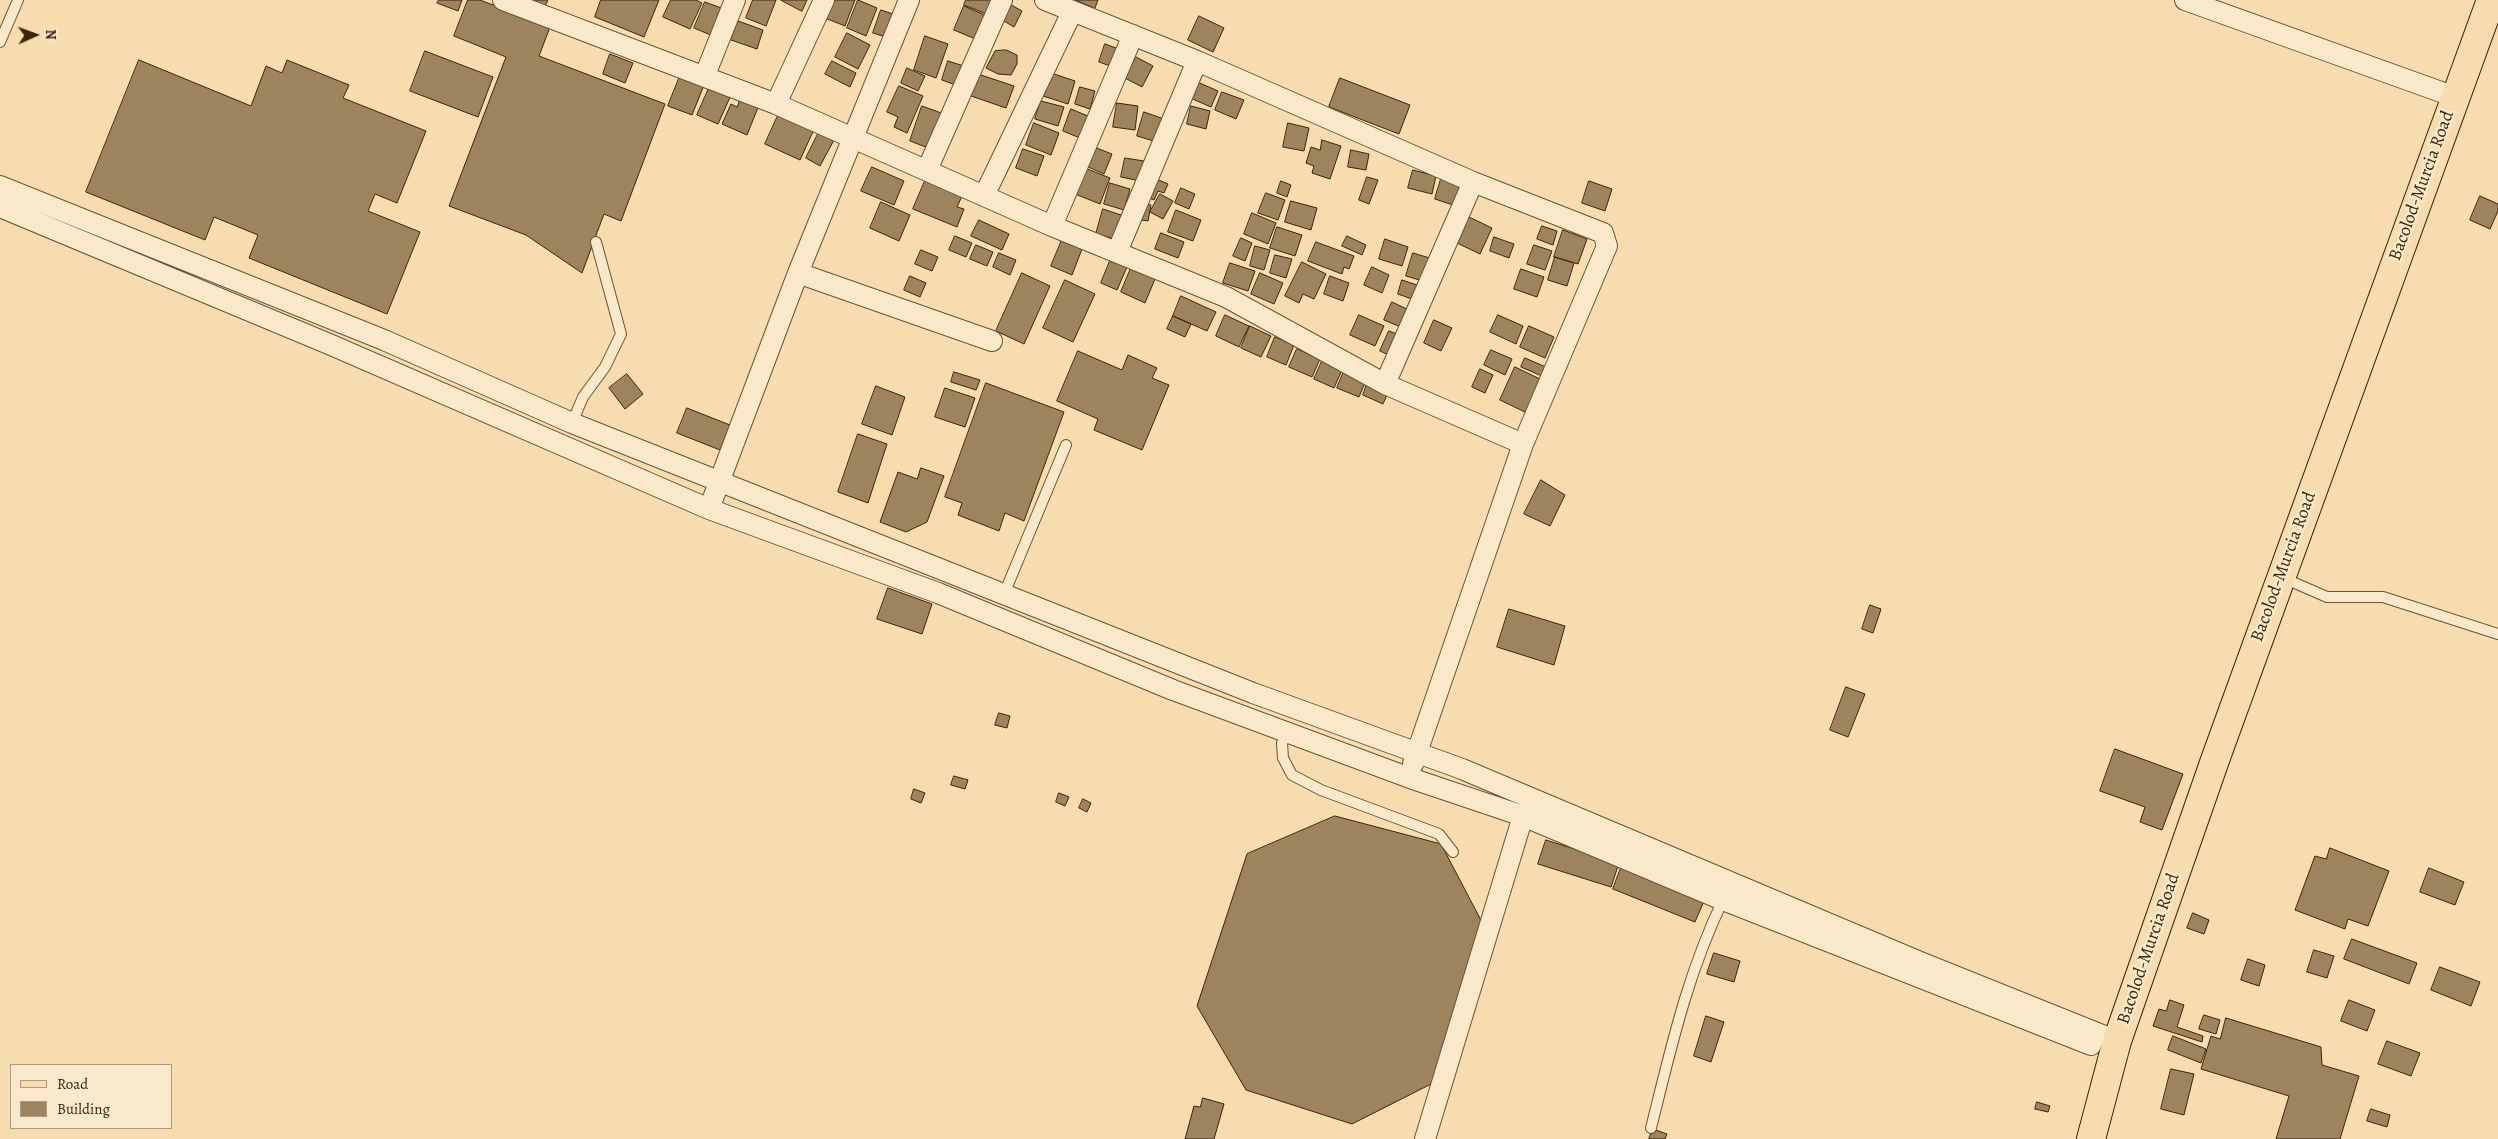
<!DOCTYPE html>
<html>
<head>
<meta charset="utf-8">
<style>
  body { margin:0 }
  #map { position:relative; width:2498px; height:1139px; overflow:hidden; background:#f7dcaf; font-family:Alegreya,serif }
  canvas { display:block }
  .legend { position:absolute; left:10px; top:1064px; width:162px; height:65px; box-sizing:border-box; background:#fae8cb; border:1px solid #ae9a7d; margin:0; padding:6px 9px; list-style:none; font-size:15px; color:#3d2507 }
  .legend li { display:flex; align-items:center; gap:10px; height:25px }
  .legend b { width:25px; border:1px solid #ae9a7d }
  .north { position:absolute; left:10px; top:10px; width:50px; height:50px; -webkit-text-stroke:4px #fae8cb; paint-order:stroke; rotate:88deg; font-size:14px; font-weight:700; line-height:20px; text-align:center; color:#3d2507 }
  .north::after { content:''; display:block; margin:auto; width:18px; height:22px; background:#3d2507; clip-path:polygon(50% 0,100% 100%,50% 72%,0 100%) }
</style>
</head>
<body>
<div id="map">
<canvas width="2498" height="1139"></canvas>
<ul class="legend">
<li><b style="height:6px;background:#f7dcaf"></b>Road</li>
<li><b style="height:14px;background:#9e845e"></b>Building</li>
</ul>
<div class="north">N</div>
</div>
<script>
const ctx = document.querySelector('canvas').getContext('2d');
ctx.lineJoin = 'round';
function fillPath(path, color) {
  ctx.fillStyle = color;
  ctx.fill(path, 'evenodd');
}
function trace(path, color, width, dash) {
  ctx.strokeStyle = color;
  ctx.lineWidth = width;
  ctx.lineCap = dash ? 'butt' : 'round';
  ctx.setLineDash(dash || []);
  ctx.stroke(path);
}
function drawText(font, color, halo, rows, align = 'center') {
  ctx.font = font + ' Alegreya,serif';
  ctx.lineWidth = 5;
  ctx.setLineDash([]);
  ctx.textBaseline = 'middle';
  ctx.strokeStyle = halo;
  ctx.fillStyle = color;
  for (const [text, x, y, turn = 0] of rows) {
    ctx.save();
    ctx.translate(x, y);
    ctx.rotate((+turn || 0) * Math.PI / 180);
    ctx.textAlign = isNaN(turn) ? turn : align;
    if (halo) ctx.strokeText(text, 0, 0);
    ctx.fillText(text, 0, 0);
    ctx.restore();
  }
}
const building = new Path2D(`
  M439 0H462L458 11 437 3Z
  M468 0H480L550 27 539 56 665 104 621 221 604 214 582 273 526 235 449 206 506 57 454 36Z
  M532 0H548L545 6Z
  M601 0H659L644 37 595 17Z
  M671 0H696L702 3 690 29 663 17Z
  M753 0H776L766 26 746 18Z
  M781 0H807L802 11Z
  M832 0H855L845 26 825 18Z
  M858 0 877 8 866 36 847 28Z
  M966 0H995L989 15 964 5Z
  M1076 0H1098L1095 8Z
  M705 2 724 9 713 36 694 28Z
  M1006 2 1022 11 1014 27 997 17Z
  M964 6 989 17 980 41 954 30Z
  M881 10 893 14 886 37 873 33Z
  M1199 16 1224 28 1213 52 1188 40Z
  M738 21 763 30 757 49 731 40Z
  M847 33 870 45 858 69 835 57Z
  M925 36 948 44 936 78 914 70Z
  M1105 44 1119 49 1113 67 1099 62Z
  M1006 50 1017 55V64L1011 75 998 74 986 68 995 51Z
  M425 51 493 77 478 117 410 91Z
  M610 54 633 63 625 83 603 74Z
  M1136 57 1153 66 1142 87 1125 78Z
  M139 60 251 106 266 66 282 73 287 60 349 85 343 98 426 131 397 203 375 194 368 211 420 232 387 314 249 258 258 235 214 217 205 240 86 192Z
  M832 61 856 73 850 87 825 74Z
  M948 61 967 67 961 87 942 80Z
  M907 68 925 76 918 91 901 83Z
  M1051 73 1075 81 1068 104 1043 96Z
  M978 74 1014 86 1006 108 971 96Z
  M680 76 704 85 692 115 668 106Z
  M1340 78 1410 105 1399 134 1329 107Z
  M1195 81 1218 91 1211 107 1188 97Z
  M710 86 731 95 718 124 697 115Z
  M899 86 923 96 907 133 894 127 898 117 887 112Z
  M1080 87 1095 91 1090 109 1075 104Z
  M1222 92 1244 100 1236 119 1215 110Z
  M741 97 759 105 747 135 722 124 731 104 737 107Z
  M1041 101 1064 107 1058 126 1035 119Z
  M1117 103 1138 106 1135 130 1113 127Z
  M922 106 944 114 931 149 910 141Z
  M1191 106 1210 111 1206 129 1187 124Z
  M781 109 816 125 800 160 765 144Z
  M1071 109 1088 116 1080 138 1063 131Z
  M1144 112 1164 119 1157 142 1137 136Z
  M1034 123 1059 133 1051 155 1026 145Z
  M1288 123 1309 128 1304 151 1283 147Z
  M819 132 834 140 820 166 806 158Z
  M1322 140 1341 146 1330 179 1312 173 1314 166 1306 163 1311 147 1320 150Z
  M1094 147 1112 154 1104 174 1086 166Z
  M1023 149 1044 156 1037 176 1016 168Z
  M1351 150 1369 154 1366 170 1348 167Z
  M1125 158 1144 161 1140 181 1121 177Z
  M872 167 904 181 894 205 861 191Z
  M1085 168 1110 178 1100 204 1075 194Z
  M1413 170 1436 176 1432 194 1408 188Z
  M1367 177 1378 180 1369 204 1359 200Z
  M1154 178 1168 184 1164 193 1158 191 1154 200 1147 197Z
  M1441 179 1466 187 1459 207 1435 199Z
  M925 181 962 196 957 207 964 209 957 227 913 209Z
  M1281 181 1291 185 1287 197 1277 193Z
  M1589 181 1612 189 1605 211 1582 203Z
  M1110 183 1130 189 1124 210 1104 204Z
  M1181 188 1195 194 1189 209 1175 203Z
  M1266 193 1285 200 1278 220 1258 213Z
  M1160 194 1173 201 1163 219 1150 212Z
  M2480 196 2498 204V211L2490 229 2470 220Z
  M1291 201 1317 208 1311 230 1285 222Z
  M881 202 910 215 899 241 870 228Z
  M1144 204 1151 205 1148 221 1141 220Z
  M1103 209 1121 215 1115 239 1096 234Z
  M1176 210 1201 220 1193 241 1168 232Z
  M1252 213 1276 223 1268 244 1244 234Z
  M1469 217 1492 228 1480 254 1457 243Z
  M979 220 1009 234 1002 250 971 236Z
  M1542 226 1557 231 1553 245 1537 239Z
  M1277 227 1302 235 1295 256 1270 248Z
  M1563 230 1587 239 1578 264 1554 257Z
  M1161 233 1184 242 1178 258 1155 249Z
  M955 236 972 243 966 257 949 250Z
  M1347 236 1366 245 1362 255 1342 246Z
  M1494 237 1514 244 1509 258 1490 251Z
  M1241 238 1252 243 1245 261 1233 256Z
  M1385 239 1408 247 1402 266 1379 259Z
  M1062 240 1082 249 1072 275 1051 266Z
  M1316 242 1354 256 1349 269 1344 267 1342 274 1308 261Z
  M976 245 993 252 987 266 970 259Z
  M1534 245 1552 251 1545 270 1527 264Z
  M1255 246 1270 250 1264 270 1250 266Z
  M921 250 938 257 932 271 915 264Z
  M999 253 1016 260 1010 275 993 267Z
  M1413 253 1433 259 1426 282 1406 276Z
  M1275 255 1292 259 1286 278 1270 273Z
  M1555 257 1574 263 1567 286 1548 280Z
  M1110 261 1127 267 1117 290 1101 283Z
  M1302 262 1326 274 1314 299 1303 294 1299 303 1285 296Z
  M1230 263 1255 271 1248 291 1223 283Z
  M1372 267 1389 275 1382 293 1364 285Z
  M1131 268 1155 279 1145 303 1121 292Z
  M1521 269 1544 277 1537 297 1514 289Z
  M1022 273 1050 286 1024 344 996 331Z
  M1260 273 1283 283 1274 304 1251 294Z
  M910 276 926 283 920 297 904 290Z
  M1330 276 1349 283 1343 301 1324 294Z
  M1065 280 1095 294 1073 342 1043 328Z
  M1402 280 1417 285 1412 299 1398 294Z
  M1181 296 1216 312 1207 331 1173 316Z
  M1392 302 1411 311 1403 328 1384 320Z
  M1225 315 1249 326 1239 347 1216 336Z
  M1359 315 1384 326 1375 346 1350 335Z
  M1498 315 1523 326 1516 344 1490 332Z
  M1173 316 1191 324 1185 337 1167 329Z
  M1434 320 1452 328 1441 351 1424 343Z
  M1250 326 1271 336 1261 357 1241 348Z
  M1529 326 1554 337 1545 358 1520 347Z
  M1389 331 1402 336 1393 357 1380 351Z
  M1275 337 1294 345 1286 365 1267 357Z
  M1297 349 1320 359 1312 377 1289 367Z
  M1491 350 1512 359 1505 375 1484 365Z
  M1078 351 1122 370 1128 355 1157 368 1152 378 1169 385 1142 450 1094 430 1098 419 1057 401Z
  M1525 358 1548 368 1544 377 1521 367Z
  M1323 359 1343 368 1334 388 1314 379Z
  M1515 367 1542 380 1527 413 1500 400Z
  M1345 369 1367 378 1359 397 1337 388Z
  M1480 369 1493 375 1485 393 1472 387Z
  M954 372 980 380 976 390 951 382Z
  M627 374 643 394 625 409 609 388Z
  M1369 379 1390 388 1383 404 1363 395Z
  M986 383 1064 412 1024 521 1005 513 999 531 958 515 962 503 945 497Z
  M876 386 905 397 892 435 862 424Z
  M945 388 975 398 965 427 935 417Z
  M687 408 730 425 720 450 677 433Z
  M858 434 887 444 868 503 838 492Z
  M921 468 944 476 927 522 906 532 880 522 898 472 917 479Z
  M1541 480 1565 495 1550 526 1524 514Z
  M888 588 932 604 922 634 877 619Z
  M1870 605 1881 609 1873 633 1862 629Z
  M1509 609 1565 626 1554 665 1497 647Z
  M1846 687 1865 694 1848 737 1830 730Z
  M999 713 1010 716 1007 728 995 725Z
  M2115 749 2183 774 2162 830 2140 822 2145 807 2100 791Z
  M954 776 968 780 965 789 951 785Z
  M914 789 925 793 921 803 911 799Z
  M1059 793 1069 797 1065 806 1056 802Z
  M1083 799 1091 803 1087 812 1079 808Z
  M1335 816 1441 844 1484 926 1435 1082 1352 1124 1246 1090 1197 1006 1247 854Z
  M1546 840 1619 863 1611 887 1538 864Z
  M2330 848 2389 871 2368 926 2348 919 2345 929 2295 910 2315 856 2326 859Z
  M1621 868 1704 901 1695 922 1613 889Z
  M2429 868 2464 882 2455 905 2420 892Z
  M2193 913 2209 920 2204 934 2187 928Z
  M2352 939 2417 963 2409 984 2344 959Z
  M2314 950 2334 956 2327 978 2307 972Z
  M1714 953 1740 961 1734 982 1707 974Z
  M2248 959 2265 965 2259 986 2241 980Z
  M2440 967 2480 982 2471 1006 2431 990Z
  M2170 1000 2184 1005 2177 1027 2203 1036 2202 1042 2153 1026 2159 1009 2166 1011Z
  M2349 1000 2375 1010 2367 1031 2341 1021Z
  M2204 1015 2220 1020 2216 1034 2199 1029Z
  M1706 1016 1724 1022 1711 1062 1694 1056Z
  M2226 1018 2321 1047 2322 1065 2359 1076 2340 1139H2276L2289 1096 2201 1069 2211 1036 2220 1039Z
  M2173 1036 2206 1049 2201 1063 2168 1050Z
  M2387 1041 2420 1053 2411 1076 2378 1064Z
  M2171 1069 2194 1074 2184 1115 2161 1109Z
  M1203 1098 1224 1104 1214 1139H1185L1194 1106 1200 1107Z
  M2037 1102 2050 1106 2048 1112 2035 1109Z
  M2371 1109 2390 1115 2387 1127 2367 1121Z
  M1653 1129 1667 1134 1665 1139H1649Z`);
const service = new Path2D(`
  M0 42 18 0
  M572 423 583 397 605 367 621 334 596 242
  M2281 577 2327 597H2383L2498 634
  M1004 594 1066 445
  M1287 733 1282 743 1283 758 1292 775 1321 790 1439 834 1453 852
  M1651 1128C1671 1048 1687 975 1723 900`);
const minor = new Path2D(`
  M503 0 776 104 1052 226 1226 297 1385 384 1523 444 1413 764
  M1045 0 1197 61 1473 182 1603 233 1607 246 1523 444
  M2185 0 2455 97
  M705 75 735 0
  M776 104 824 0
  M927 170 1002 0
  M0 186 384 340 572 423 1253 693 1462 769 1920 962 2117 1041
  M984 196 1072 12
  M0 207 329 344 709 509 938 593 1173 690 1410 778 1523 816 1723 900 2091 1045
  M1052 226 1133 35
  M1117 252 1197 61
  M798 273 992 341
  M1385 384 1473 182
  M709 509 798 273 909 0
  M1425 1139 1523 816`);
const primary = new Path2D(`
  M2091 1139 2117 1041 2215 760 2491 0`);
const streetNames = [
  ["Bacolod-Murcia Road",2422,186,-70],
  ["Bacolod-Murcia Road",2284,567,-70],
  ["Bacolod-Murcia Road",2149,949,-71]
];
fillPath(building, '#9e845e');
trace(building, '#3d2507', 1);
trace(service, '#6c5331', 12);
trace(minor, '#6c5331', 22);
trace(primary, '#3d2507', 30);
trace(service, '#fae8cb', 10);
trace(minor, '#fae8cb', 20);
trace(primary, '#f7dcaf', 28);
drawText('18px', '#3d2507', '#fae8cb', streetNames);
</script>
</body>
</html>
